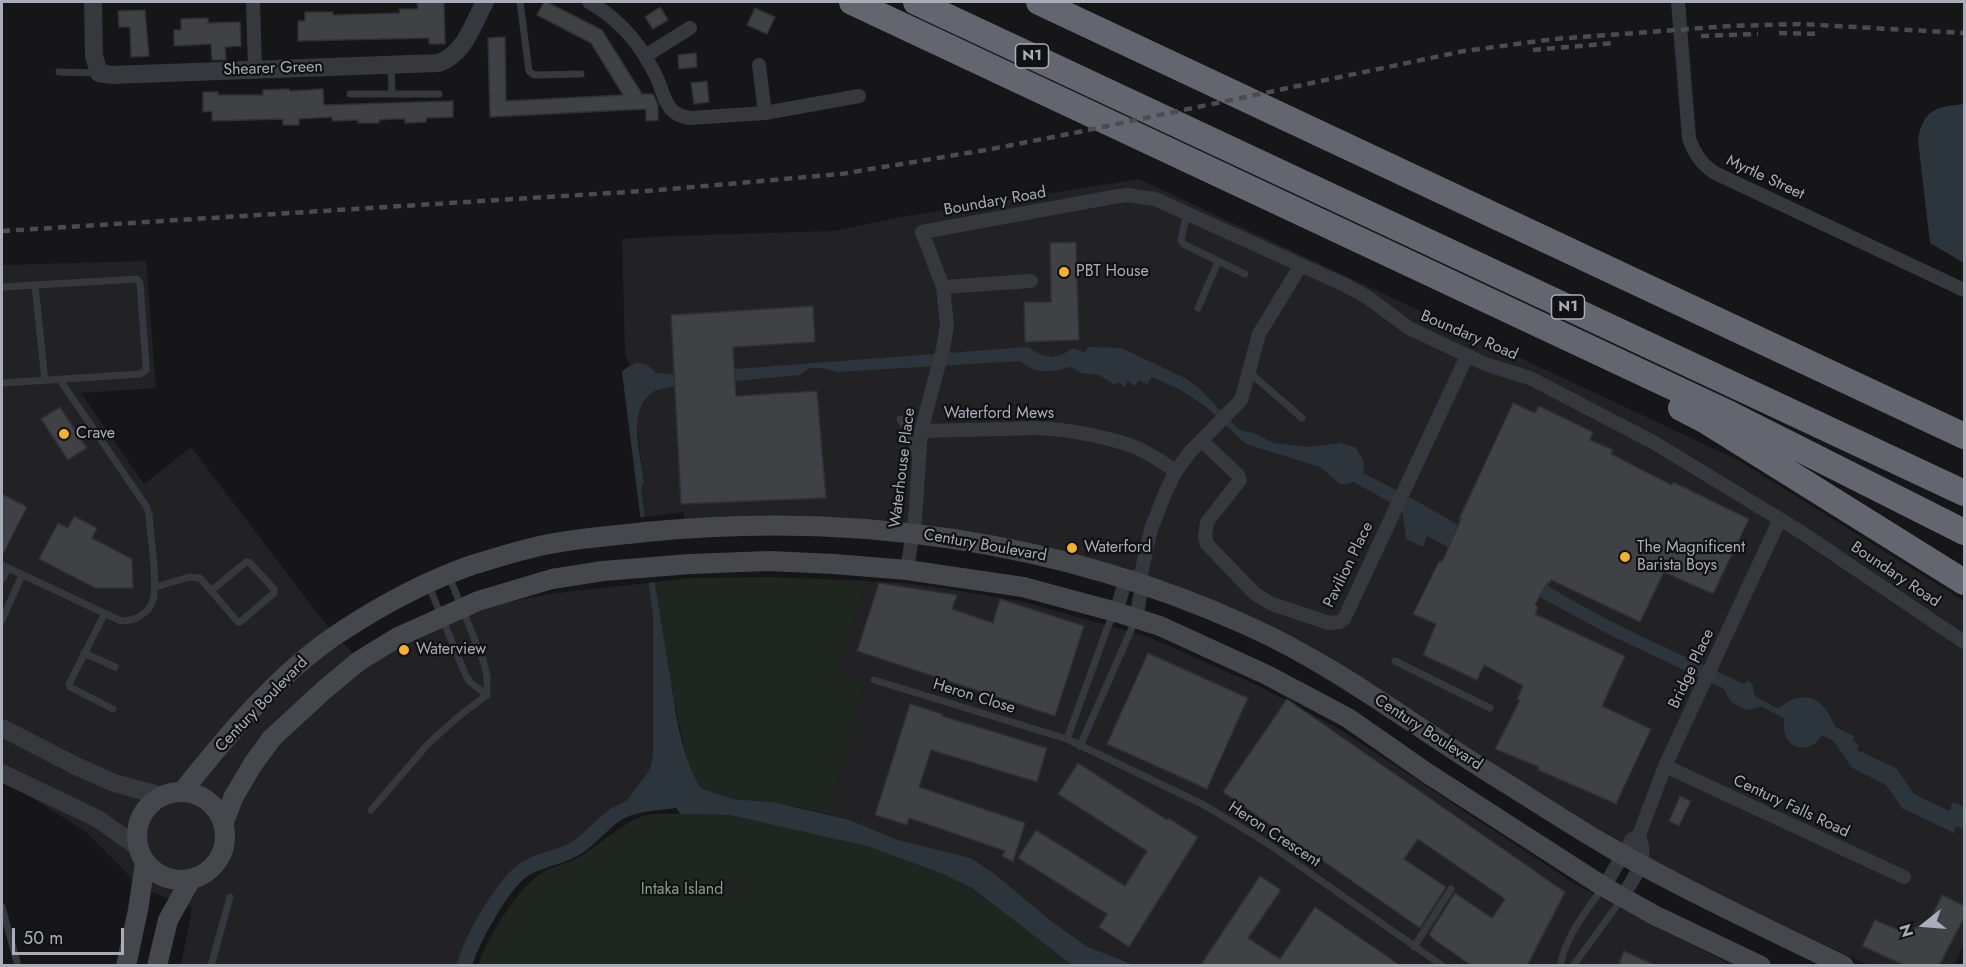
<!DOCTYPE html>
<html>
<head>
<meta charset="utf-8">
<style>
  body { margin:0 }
  #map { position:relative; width:1966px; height:967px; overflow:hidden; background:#161618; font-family:Jost,sans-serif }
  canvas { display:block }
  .frame { position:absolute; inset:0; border:3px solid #a8adb8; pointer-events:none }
  .north { position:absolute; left:1894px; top:895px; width:60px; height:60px; -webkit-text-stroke:4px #111113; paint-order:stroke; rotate:253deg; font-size:16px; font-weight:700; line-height:24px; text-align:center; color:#a8adb8 }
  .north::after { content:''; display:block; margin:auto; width:21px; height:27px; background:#a8adb8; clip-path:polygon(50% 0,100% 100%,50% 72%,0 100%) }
  .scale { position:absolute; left:12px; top:928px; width:112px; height:27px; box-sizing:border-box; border:3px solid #a8adb8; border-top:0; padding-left:8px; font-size:18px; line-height:21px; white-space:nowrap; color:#a8adb8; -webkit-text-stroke:4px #111113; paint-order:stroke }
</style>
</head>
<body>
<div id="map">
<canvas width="1966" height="967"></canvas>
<div class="frame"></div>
<div class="north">N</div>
<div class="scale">50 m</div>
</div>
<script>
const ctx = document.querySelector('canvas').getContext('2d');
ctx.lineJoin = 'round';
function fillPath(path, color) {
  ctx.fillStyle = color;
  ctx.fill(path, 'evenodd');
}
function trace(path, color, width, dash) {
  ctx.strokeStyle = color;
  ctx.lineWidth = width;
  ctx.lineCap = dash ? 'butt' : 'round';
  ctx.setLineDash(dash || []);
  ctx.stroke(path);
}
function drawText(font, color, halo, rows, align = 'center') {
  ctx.font = font + ' Jost,sans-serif';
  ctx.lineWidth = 4.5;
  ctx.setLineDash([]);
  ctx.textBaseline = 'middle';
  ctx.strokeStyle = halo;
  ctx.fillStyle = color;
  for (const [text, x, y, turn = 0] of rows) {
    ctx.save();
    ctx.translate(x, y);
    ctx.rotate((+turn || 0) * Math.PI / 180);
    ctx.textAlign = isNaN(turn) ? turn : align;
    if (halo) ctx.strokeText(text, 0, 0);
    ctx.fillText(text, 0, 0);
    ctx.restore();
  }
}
const built = new Path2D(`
  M1139 179 1738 460 1964 601V944L1954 965H1868L1677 876 1446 737 1332 663 1069 556 685 523 684 512 645 517 641 489 644 481 637 427 638 412 645 399 654 391 656 373 640 363 630 365 625 354 622 239 670 236 834 231 901 217Z
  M146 261 156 388 81 393 144 484 191 447 321 618 365 668 401 645 493 605 555 593 649 583 653 616V754L650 769 618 813 575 849 525 868 508 885 480 928 469 949 464 965H181L192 908 140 887 86 832 2 779V265Z
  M770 577 905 583 948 589 1020 601 1149 637 1261 687 1341 730 1572 882 1649 924 1733 965H1134L1086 946 1051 921 995 874 971 858 898 840 850 820 816 811 654 582 691 578Z`);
const green = new Path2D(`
  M770 577 868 581 838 672 865 682 830 814 773 802 732 799 701 788 688 765 672 692 654 582 691 578Z
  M680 814 730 815 830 836 867 846 940 873 972 888 1072 965 478 966C486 939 519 886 543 872 554 866 567 864 577 858 598 847 626 819 648 815 658 813 670 814 680 814Z`);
const water = new Path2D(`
  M1964 104V263L1930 243 1918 140C1923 109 1936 107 1964 104Z
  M1028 347C1048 360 1054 360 1074 348L1085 353 1088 347 1121 348 1187 379 1201 390 1238 429 1255 434 1274 443 1306 447 1341 443 1355 447 1364 461 1363 473C1392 488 1421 503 1448 519 1488 542 1523 572 1563 595 1621 629 1684 656 1744 684L1749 680 1753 686 1755 696 1778 709C1804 687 1824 698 1835 727L1854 736 1853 740 1859 745 1857 750 1896 768 1914 794 1949 811 1953 802 1964 807V830L1956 826 1954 833 1902 808 1886 785 1851 767 1834 741 1822 735C1808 759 1778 746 1785 719L1762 707 1746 710 1731 702 1724 689 1610 635 1427 536 1423 547 1406 539 1402 509 1354 482 1347 484H1340L1320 467 1246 444 1205 406 1179 389 1152 377 1147 384 1139 380 1135 386 1128 381 1124 387 1118 382 1115 385 1099 375 1082 373 1071 367C1052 372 1036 375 1020 361L837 372C824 368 810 364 800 375L670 387C665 388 657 389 653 392 626 410 641 455 644 481L641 489C649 549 659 610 669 670 675 708 680 755 701 788L732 799 773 802 850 820 898 840 971 858 995 874 1051 921 1086 946 1134 965H1072L972 888 940 873 867 846 730 815 680 814 672 801 646 803 618 813 650 769 653 754V616L622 372C635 360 644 360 656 373L668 374Z`);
const pier = new Path2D(`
  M648 516 657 582 646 583 636 518Z`);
const canal = new Path2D(`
  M464 966C472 939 504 880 528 867 543 859 562 857 576 848 591 839 603 822 618 813 635 804 654 803 672 801`);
const building = new Path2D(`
  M417 2H444L445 44H429V38L298 41V21H305V12H333V15L400 13 399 9H418Z
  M544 2H547L602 30 642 94H653L658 105V120L646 121V109L490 117 488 38 505 37 506 101 623 95 591 43 537 15Z
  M660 7 668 20 653 29 645 17Z
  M755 8 775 17 767 34 747 25Z
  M145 10 149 56 131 57 130 27H119L118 11Z
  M208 18V23L240 22 241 46 225 47 226 60H212L211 44 174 46V30H181V19Z
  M696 53 697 67 679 69 678 55Z
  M707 81 709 102 694 104 691 83Z
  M289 89 290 91 323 89 324 105 453 101V117L426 118V122L405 123V119H392L379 120V123H358V120L332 121V117L299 119V125H283V119L212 121V111L203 112V92H218V95H263V90Z
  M1076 242 1079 340 1025 342 1024 302H1051L1050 243Z
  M813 306 815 342 733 347 736 396 817 391 826 498 681 504 671 315Z
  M1513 403 1535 413 1539 406 1593 432 1590 440 1613 450 1611 454 1672 485 1673 482 1749 519 1713 594 1664 572 1640 622 1551 580 1549 584 1547 583 1535 605 1538 607 1535 614 1625 656 1602 706 1651 729 1616 804 1538 770 1539 767 1495 749 1520 700 1517 699 1523 686 1484 665 1477 680 1423 655 1436 624 1413 614 1439 561 1442 562 1461 519H1459Z
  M60 407 87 448 68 460 41 419Z
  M2 494 27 507 2 556Z
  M74 516 97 528 92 538 132 559 133 588H95L39 559 58 523 68 528Z
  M879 583 957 595 952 609 993 623 1000 599 1084 626 1055 716 857 651Z
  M1148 653 1248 698 1207 789 1107 744Z
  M1287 699 1565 892 1527 966H1472L1432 938 1429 934 1455 893 1492 918 1505 899 1418 839 1404 859 1446 887 1420 928 1223 792Z
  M910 704 942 714V716L1047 748 1037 782 931 750 919 787 1025 823 1013 862 1002 856 1005 851 909 818 907 825 875 815Z
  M1078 763 1167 820 1168 818 1198 837 1129 947 1099 927 1107 914 1018 858 1036 830 1125 886 1147 851 1058 794Z
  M1680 796 1691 801 1679 826 1669 821Z
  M1260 876 1281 890 1248 938 1280 959 1315 907 1401 966H1200Z
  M1942 895 1965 906V916L1939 966H1906L1862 946 1875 920 1905 933 1917 927 1927 926Z
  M1624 951 1657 966H1618Z`);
const service = new Path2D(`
  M520 2 529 71 534 75 581 74
  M391 65 392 93
  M59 72 98 73
  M350 94H439
  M1187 213 1181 240 1183 244 1245 274
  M35 285 45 381
  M2 287 137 279 140 283 146 365V370L140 374 2 383
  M1198 308 1218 262
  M1249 372 1302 418
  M900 419 909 434 915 455
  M2 565 121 621C133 621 147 615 152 603 159 585 150 536 149 514L146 506 60 380
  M449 576 483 660 487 675V695
  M2 580 8 568
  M429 586 466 676 470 682 487 695
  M155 587 189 577 200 578 238 622H240L274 593V589L249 562H246L211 591
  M105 613 69 684 70 687 113 709
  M2 620 22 575
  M84 653 115 667
  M1395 661 1490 708
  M874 680 1067 739 1204 805 1267 843 1443 966
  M1067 739 1108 626 1115 613
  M1080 746 1135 621
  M371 810 428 744 459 716 487 695
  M2 907 18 966
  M1414 947 1451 889
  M211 966 230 897
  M1560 966C1566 935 1586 912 1603 887
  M1573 966 1621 900`);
const minor = new Path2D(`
  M253 2 255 70
  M589 2C620 19 642 46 657 78 662 89 664 103 673 111 678 116 684 117 690 118L765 113 859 96
  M1678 2 1689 138C1694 153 1701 164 1715 173L1964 290
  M645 56 690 28
  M759 65 765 113
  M943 287 1031 281
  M921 431 1038 428C1067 429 1108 437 1135 447 1150 453 1163 463 1176 471
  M1201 440 1238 475 1240 480 1207 522 1205 536 1207 544 1255 594 1272 604 1329 623 1339 622 1344 619 1467 356
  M907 570 915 519 921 431 943 349 947 325 943 287 922 232 1113 197 1127 195 1155 199 1345 285 1367 297 1409 328 1485 364 1530 378 1653 442 1801 532 1964 642
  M1116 612 1126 579 1133 577
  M1136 619 1142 585 1141 574 1151 529 1166 491 1176 471 1190 452 1241 400 1259 334 1301 265
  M1665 766 1904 877
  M1604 887 1632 839 1639 835 1665 766 1780 519
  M1622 897C1635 876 1649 861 1639 835`);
const tertiary = new Path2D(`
  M93 2 94 56 99 73 112 75 438 63C464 56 473 23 485 2
  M2 728 76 766 114 783 162 796
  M2 773 98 819 138 847`);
const secondary = new Path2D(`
  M183 791C227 735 280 672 339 633 380 606 426 581 472 565 495 558 520 550 544 545 577 538 612 536 645 532 850 511 1058 540 1246 625 1334 664 1411 724 1493 775 1532 799 1571 825 1611 848 1687 891 1766 928 1844 966
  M137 836a44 44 0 1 1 88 0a44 44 0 1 1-88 0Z
  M223 824 234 796 253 764 272 738 324 690 359 661 398 637 478 601 552 579 603 571 690 564 769 561 834 564 907 570 1023 587 1116 612 1160 626 1267 675 1348 718 1427 773 1604 887 1654 915 1761 966
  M126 966 138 910 145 863
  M157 966 168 920 191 879`);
const motorway = new Path2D(`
  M852 2 1730 414 1964 532
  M916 2 1964 493
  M1039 2 1964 436
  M1681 408 1706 421 1964 582`);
const rail = new Path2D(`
  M1779 33 1821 34
  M1701 36 1758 34
  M1533 50 1614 43
  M2 231 659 190 841 174 986 150 1074 133 1464 51 1554 39 1730 26 1800 24 1964 33`);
const markers = [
  [1064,272,6,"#f2b134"],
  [64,434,6,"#f2b134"],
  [1072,548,6,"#f2b134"],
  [1625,557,6,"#f2b134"],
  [404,650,6,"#f2b134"]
];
const shields = [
  [1032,56,33],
  [1568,307,33]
];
const shieldNames = [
  ["N1",1032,56],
  ["N1",1568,307]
];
const streetNames = [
  ["Shearer Green",273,69,-2],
  ["Myrtle Street",1765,178,25],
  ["Boundary Road",995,202,-10],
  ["Boundary Road",1469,336,23],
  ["Waterford Mews",999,414],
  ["Waterhouse Place",903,468,-83],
  ["Century Boulevard",985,546,10],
  ["Pavilion Place",1349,565,-64],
  ["Boundary Road",1895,575,34],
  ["Bridge Place",1692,669,-65],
  ["Heron Close",974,697,17],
  ["Century Boulevard",262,705,-46],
  ["Century Boulevard",1428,733,33],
  ["Century Falls Road",1791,807,25],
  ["Heron Crescent",1274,835,33]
];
const poiNames = [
  ["PBT House",1076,272],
  ["Crave",76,434],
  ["Waterford",1084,548],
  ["The Magnificent",1637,548],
  ["Barista Boys",1637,566],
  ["Waterview",416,650]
];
const parkNames = [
  ["Intaka Island",682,890]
];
fillPath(built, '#222225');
fillPath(green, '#1e261f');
fillPath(water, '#2c353c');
fillPath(pier, '#161618');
trace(canal, '#2c353c', 15);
fillPath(building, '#404145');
trace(building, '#303034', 1.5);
trace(service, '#37383d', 7);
trace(minor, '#37383d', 14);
trace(tertiary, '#37383d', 18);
trace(secondary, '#45474d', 20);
trace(motorway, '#63666e', 26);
trace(rail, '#4a4c52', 4.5, [8, 6]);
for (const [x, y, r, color] of markers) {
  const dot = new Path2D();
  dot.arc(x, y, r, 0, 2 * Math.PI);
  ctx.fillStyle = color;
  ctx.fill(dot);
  trace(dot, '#111113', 2);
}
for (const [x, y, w] of shields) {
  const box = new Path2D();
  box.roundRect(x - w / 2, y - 12, w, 24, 4.5);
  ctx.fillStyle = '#111113';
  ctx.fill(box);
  trace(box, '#a8adb8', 1.5);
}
drawText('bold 15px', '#a8adb8', null, shieldNames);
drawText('16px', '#a8adb8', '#111113', streetNames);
drawText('16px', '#a8adb8', '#111113', poiNames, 'left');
drawText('16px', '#7fa381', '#111113', parkNames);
</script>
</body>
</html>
